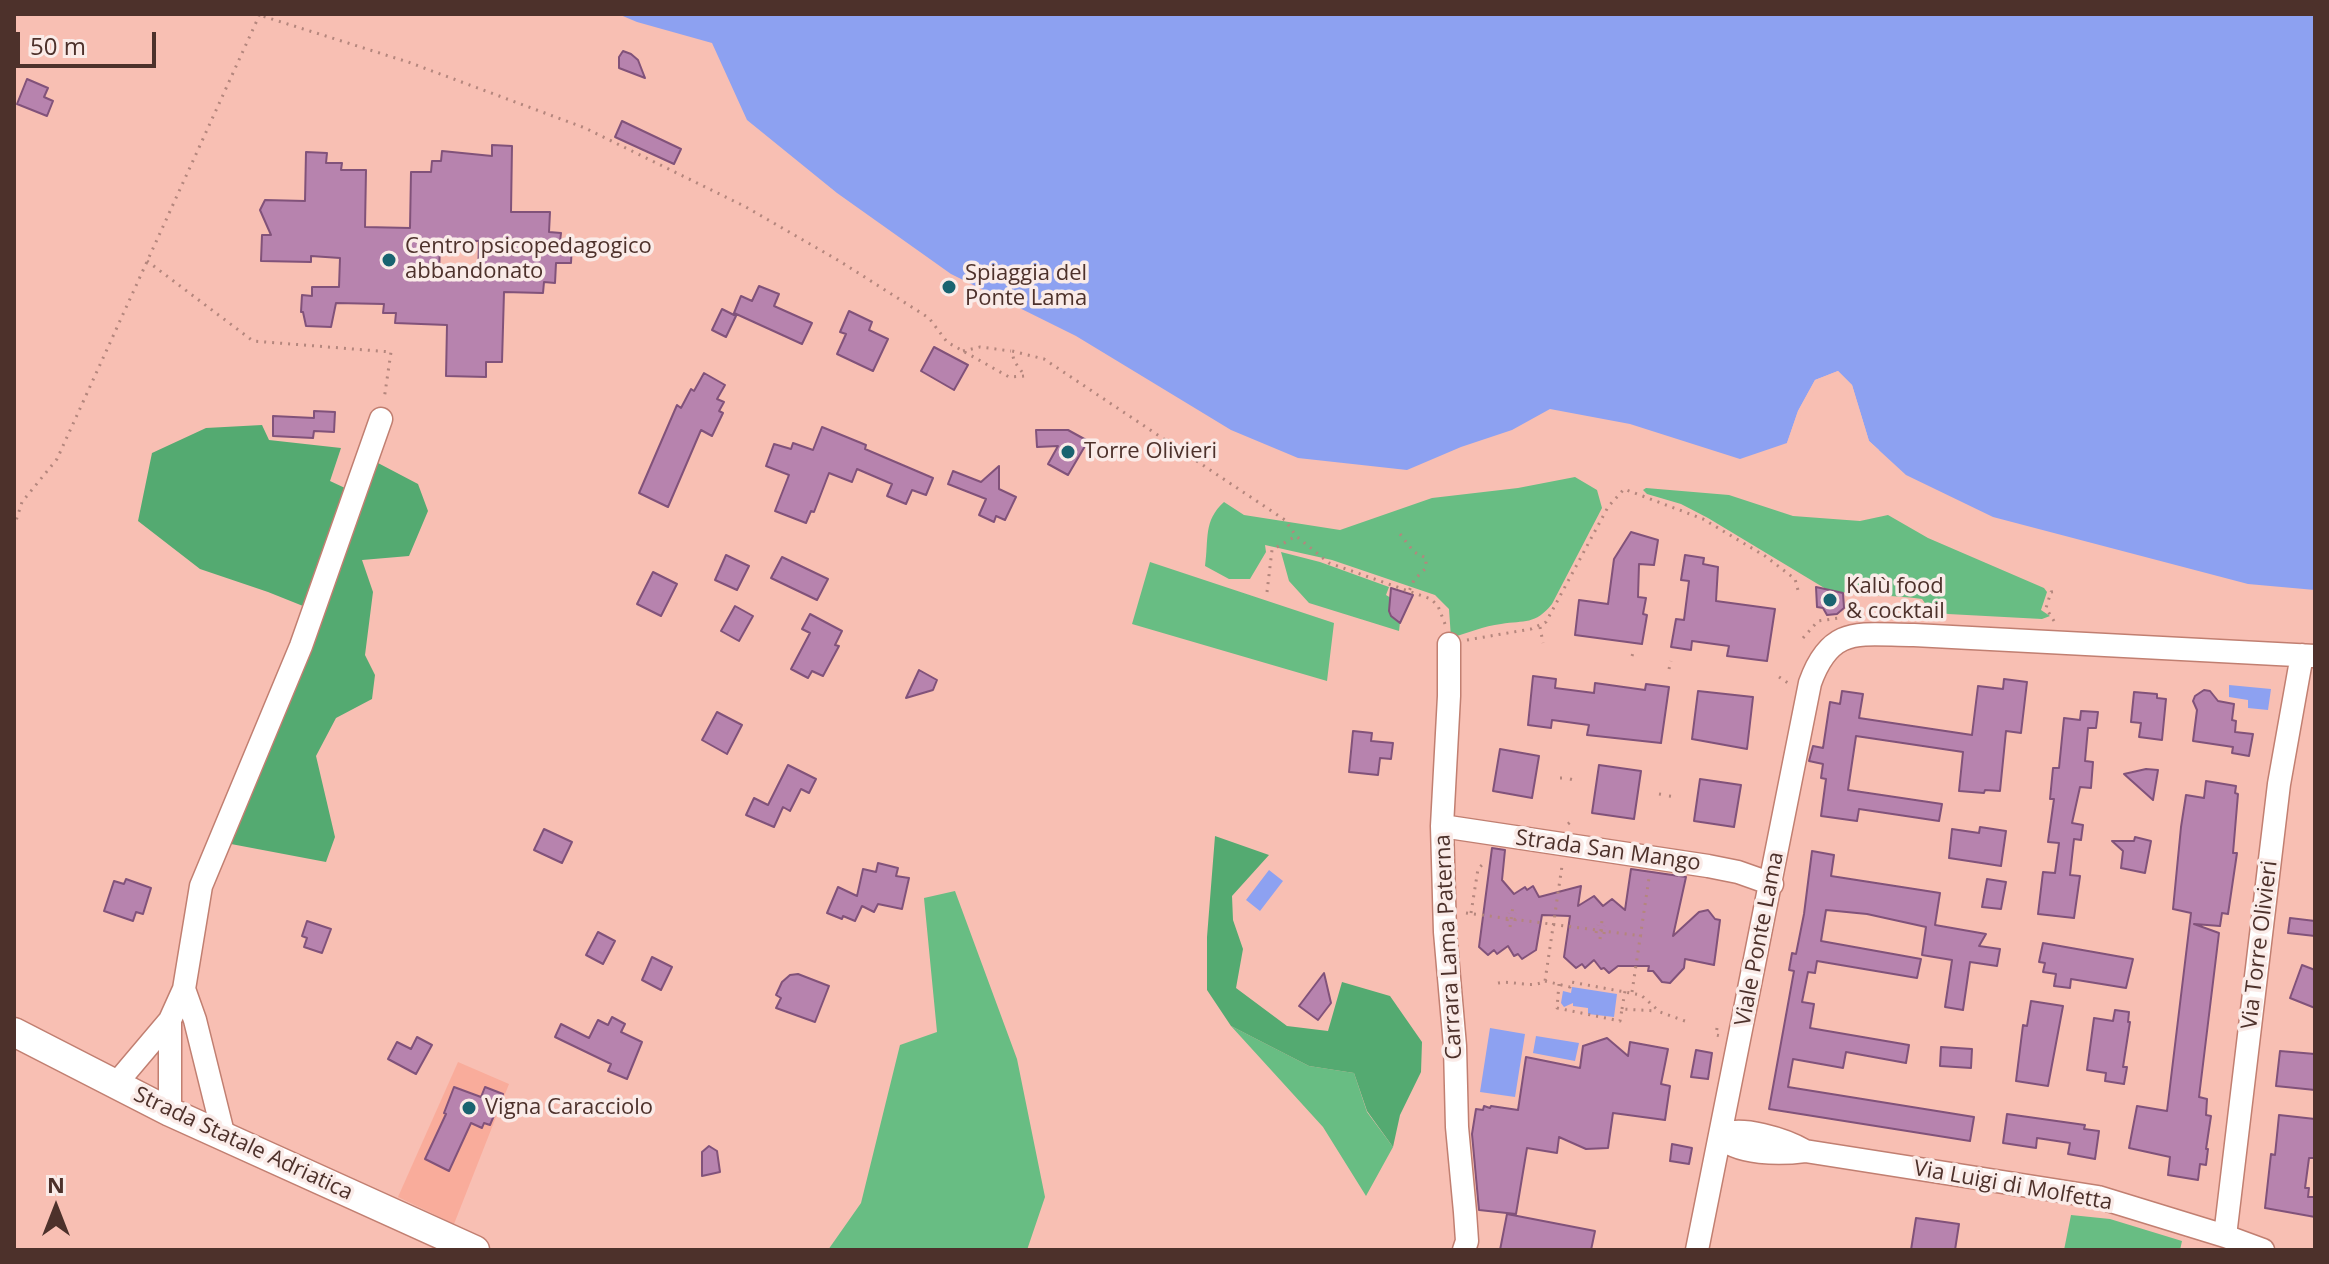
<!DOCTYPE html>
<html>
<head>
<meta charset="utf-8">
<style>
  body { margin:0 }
  #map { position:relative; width:2329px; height:1264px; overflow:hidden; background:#f8bfb3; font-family:"Open Sans",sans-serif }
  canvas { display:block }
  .frame { position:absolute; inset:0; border:16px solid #4d312b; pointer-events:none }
  .north { position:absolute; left:16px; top:1168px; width:80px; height:80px; -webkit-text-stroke:6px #faebe8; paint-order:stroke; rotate:0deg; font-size:22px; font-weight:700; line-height:32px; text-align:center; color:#4d312b }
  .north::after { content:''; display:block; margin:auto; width:28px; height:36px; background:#4d312b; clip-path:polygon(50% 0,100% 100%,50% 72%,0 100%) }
  .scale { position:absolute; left:16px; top:32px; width:140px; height:36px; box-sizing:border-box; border:4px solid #4d312b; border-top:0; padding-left:10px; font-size:24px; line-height:28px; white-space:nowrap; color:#4d312b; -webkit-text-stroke:6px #faebe8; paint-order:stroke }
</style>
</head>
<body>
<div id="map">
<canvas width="2329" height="1264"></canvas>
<div class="frame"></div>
<div class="north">N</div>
<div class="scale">50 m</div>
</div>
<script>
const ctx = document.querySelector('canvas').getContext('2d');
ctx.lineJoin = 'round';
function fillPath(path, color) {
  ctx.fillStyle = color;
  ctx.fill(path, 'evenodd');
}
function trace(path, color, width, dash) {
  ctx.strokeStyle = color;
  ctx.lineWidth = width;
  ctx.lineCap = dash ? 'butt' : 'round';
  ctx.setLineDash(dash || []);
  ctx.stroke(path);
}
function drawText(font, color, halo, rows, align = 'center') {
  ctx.font = font + ' "Open Sans",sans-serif';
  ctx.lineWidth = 7;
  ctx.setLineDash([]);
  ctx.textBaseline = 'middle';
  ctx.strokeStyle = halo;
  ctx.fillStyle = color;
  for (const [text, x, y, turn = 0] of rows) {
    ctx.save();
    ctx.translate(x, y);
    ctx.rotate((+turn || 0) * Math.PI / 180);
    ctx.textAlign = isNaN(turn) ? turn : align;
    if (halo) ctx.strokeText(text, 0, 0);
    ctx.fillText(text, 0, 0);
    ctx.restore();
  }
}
const built = new Path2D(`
  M458 1062 509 1084 454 1224 398 1197Z`);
const green = new Path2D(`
  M1575 477 1597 490 1602 508 1552 604C1535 625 1525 620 1501 624 1484 626 1467 633 1451 638L1449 609 1435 595 1332 560 1265 545 1266 552 1250 579H1229L1205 566C1209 539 1203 521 1224 502L1244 515 1340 530 1432 498 1518 488Z
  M1646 488 1729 495 1793 516 1860 521 1888 515 1928 538 2044 588 2047 592 2041 610 2050 616 2042 619 1948 614 1930 610 1922 599C1890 594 1857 597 1826 589L1708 518 1681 504 1647 494 1643 490Z
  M1281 552 1320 562 1389 587 1386 595 1396 601 1389 611 1391 616 1400 622 1399 631 1309 603 1289 581Z
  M1150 562 1334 623 1327 681 1132 624Z
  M955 891 1017 1059 1045 1197 1027 1250H828L861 1203 900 1045 937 1032 924 898Z
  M1231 1026 1309 1066 1354 1073 1367 1112 1393 1147 1366 1196 1323 1127Z
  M2071 1215 2110 1219 2182 1241 2180 1250H2064Z`);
const forest = new Path2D(`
  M262 425 269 440 341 448 330 481 345 488 378 463 418 484 428 511 409 556 362 560 373 592 365 655 375 675 372 699 336 718 316 756 335 837 326 862 231 844 323 614 268 592 200 569 138 521 152 453 206 428Z
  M1215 836 1269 855 1232 896 1233 920 1243 949 1236 988 1287 1026 1328 1031 1342 982 1390 996 1422 1042 1421 1072 1400 1115 1393 1147 1367 1111 1354 1073 1309 1066 1231 1026 1207 990V937Z`);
const water = new Path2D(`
  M618 14H2315V590L2248 584 1993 517 1906 475 1869 441 1852 385 1838 371 1815 380 1798 411 1787 443 1740 459 1630 424 1550 409 1512 430 1461 447 1407 470 1298 458 1231 430 1076 336 951 274 837 193 747 120 712 43 637 22Z
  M2229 685 2271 689 2268 710 2248 708V700L2229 697Z
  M1269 870 1283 881 1260 911 1246 900Z
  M1572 987 1617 994 1614 1017 1588 1014V1008L1573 1006V1003L1564 1007 1561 1003 1563 991 1571 993Z
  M1490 1028 1525 1034 1515 1097 1480 1092Z
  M1536 1036 1579 1043 1575 1061 1533 1053Z`);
const pier = new Path2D(`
  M1838 371 1852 385 1869 441 1879 450H1873L1866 443 1848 387 1837 376 1818 383 1802 413 1791 443H1787L1798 411 1815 380Z`);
const building = new Path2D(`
  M623 51 631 54 638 60 645 78 619 68V57Z
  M27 79 48 88 44 97 53 101 47 116 17 104Z
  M622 121 681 149 674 164 615 137Z
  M492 145 512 146 511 212H550L549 232 561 233 560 242 572 243 571 263H556L555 283 544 282 543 293 504 292 502 362H486V377L446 376 447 325 395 323 396 313H383L384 304 336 303 331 327 306 326 303 312H301L302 295 312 296V287H339L340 258 311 256V262L261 261 262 235H271L260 210 265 200 305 201 306 152 327 153 326 163H342L341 170H366L365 227 410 228 411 172H431L432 161H441L442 151 492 156ZM440 240 479 241 478 280 439 279Z
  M759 286 779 294 774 306 812 323 802 344 734 313 741 296 752 301Z
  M722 309 736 316 726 337 712 330Z
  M849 311 872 322 869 330 888 339 873 371 837 354 846 334 840 332Z
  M934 347 968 365 954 390 921 371Z
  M704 373 725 385 717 399 724 402 719 411 723 413 712 436 701 430 668 507 639 493 677 405 681 408 691 389 694 391Z
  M314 411 335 412 334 432 314 431 313 438 273 436V416L314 418Z
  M822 427 866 445 865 449 933 478 926 495 912 490 906 504 887 496 892 484 857 469 852 482 829 473 814 512 811 511 806 523 775 511 789 475 766 466 774 444 791 449 793 443 813 450Z
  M1036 430H1068L1088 441 1068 475 1048 464 1058 446 1037 447Z
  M999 466V489L1016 497 1005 520 996 516 994 522 979 515 986 499 948 484 953 471 981 482Z
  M1631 532 1658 540 1654 565 1639 564 1638 597 1646 598 1643 614 1647 615 1642 644 1575 635 1579 600 1608 604 1614 559Z
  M726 555 749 566 737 590 715 580Z
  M1685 555 1704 558 1703 564 1718 567 1716 601 1775 609 1767 661 1727 656 1729 646 1692 641 1691 650 1671 647 1676 619 1684 620 1689 581 1681 580Z
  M782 557 828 579 817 600 771 578Z
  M653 572 677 584 661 616 637 604Z
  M1816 587 1843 593 1844 608 1837 614 1827 615 1823 608 1817 607Z
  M1391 588 1413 595 1400 623 1391 616 1389 611Z
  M735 606 753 616 739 641 721 631Z
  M810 614 842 631 835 645 839 646 823 676 812 671 808 678 791 669 810 633 802 629Z
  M919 670 937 680 933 690 906 698Z
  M1533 676 1556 679 1555 688 1594 693 1595 683 1645 690 1646 684 1669 687 1661 743 1587 735 1589 725 1552 720 1551 728 1528 725Z
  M2004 679 2027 682 2021 733 2006 731 2000 791 1985 790 1984 793 1959 791 1963 752 1856 736 1848 790 1942 804 1939 821 1859 809 1857 821 1821 816 1826 779 1821 778 1823 764 1809 761 1813 746 1823 748 1830 702 1840 704 1842 691 1863 694 1859 718 1972 735 1978 686 2003 689Z
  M2204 690 2210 691 2218 701 2234 704 2232 720 2236 721 2235 732 2253 734 2249 756 2232 753 2233 747 2193 741 2197 710 2193 701 2195 696Z
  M1698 691 1753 697 1747 749 1692 739Z
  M2134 692 2157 694V698L2166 699 2162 740 2139 737 2141 723 2131 722Z
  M2081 711 2098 712 2096 728H2088L2085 761 2093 762 2091 788 2080 787 2072 823 2083 825 2081 840 2074 839 2070 875 2080 876 2074 918 2038 914 2043 872 2055 873 2059 843 2048 842 2054 799H2050L2053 768H2059L2064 718 2080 720Z
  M717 712 742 725 727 754 702 740Z
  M1353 731 1372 733 1371 741 1393 743 1391 759 1380 758 1378 775 1349 772Z
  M1500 749 1539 756 1532 798 1493 791Z
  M788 765 816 779 809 793 801 789 790 811 783 807 774 827 746 815 754 798 768 805Z
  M1599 765 1641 771 1634 819 1592 813Z
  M2146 769 2158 770 2153 800 2124 774Z
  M1700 779 1741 785 1734 827 1694 821Z
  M2206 781 2236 786 2235 793 2238 794 2233 853H2237L2228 914 2222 913 2220 926 2194 924 2219 933 2199 1097 2207 1099 2206 1115 2211 1116 2206 1149H2208L2206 1165 2200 1164 2198 1180 2168 1175 2170 1157 2129 1148 2137 1106 2167 1111 2191 913 2173 909 2181 827 2186 795 2204 798Z
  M1980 827 2006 831 2001 866 1949 858 1952 829 1979 833Z
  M544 829 572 842 562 863 534 850Z
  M2135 837 2151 841 2145 873 2121 868 2123 851 2112 841H2134Z
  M1492 848 1505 850 1502 880 1514 894 1525 887 1527 890 1533 886 1539 897 1581 886 1578 906 1594 896 1603 906 1612 899 1625 910 1631 869 1686 877 1673 936 1699 912 1708 910 1715 919 1720 920 1714 965 1685 959 1684 968 1670 983 1662 982 1653 971H1648L1649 966H1618L1609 973 1604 968 1601 969 1594 960 1585 968 1582 964 1576 968 1564 957 1570 916 1542 915 1536 950 1522 959 1518 954 1514 956 1508 946 1497 954 1494 950 1488 955 1479 947Z
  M1812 851 1834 855 1831 876 1940 893 1935 925 1986 934 1979 946 2000 949 1997 966 1970 962 1963 1010 1945 1007 1952 960 1922 955 1926 927 1867 914 1826 910 1821 941 1921 959 1917 978 1817 961 1815 973 1808 972 1802 1002 1814 1004 1810 1028 1909 1045 1906 1063 1846 1052 1843 1068 1793 1059 1788 1087 1974 1117 1970 1141 1769 1109 1794 971 1789 970 1792 953 1796 954 1804 914Z
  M878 863 898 868 896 876 909 878 902 909 878 904 874 912 862 906 855 921 843 916 842 919 827 913 838 887 857 896 863 869 876 872Z
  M126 879 151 888 143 914 136 912 133 921 104 911 114 881 124 884Z
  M1987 879 2006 882 2001 909 1982 907Z
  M2290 918 2315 921V936L2288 933Z
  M307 921 331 929 322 953 304 947 307 938 302 936Z
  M598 932 615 941 603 964 586 955Z
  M2043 943 2133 959 2126 988 2071 979 2070 988 2054 986 2056 974 2043 972 2045 963 2039 962Z
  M652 957 672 967 661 990 642 980Z
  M2302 965 2315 970V1008L2290 998Z
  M1324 973 1331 1003 1318 1020 1299 1006Z
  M798 974 829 986 815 1022 776 1008 781 998 776 995 782 982 790 975Z
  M2031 1001 2063 1006 2048 1086 2016 1081 2023 1025 2027 1026Z
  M2115 1010 2129 1012 2128 1022H2130L2123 1067H2127L2124 1084 2105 1081 2106 1073 2087 1070 2094 1018 2113 1021Z
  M612 1017 625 1024 621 1032 642 1042 627 1079 608 1071 611 1064 555 1037 561 1024 589 1038 598 1020 608 1025Z
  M417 1037 432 1045 416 1074 388 1059 397 1042 411 1049Z
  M1607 1038 1628 1056 1630 1042 1668 1049 1661 1084 1670 1086 1665 1120 1613 1113 1608 1148 1586 1149 1559 1137 1557 1153 1527 1148 1516 1214 1479 1210 1472 1134 1476 1109 1483 1110 1484 1106 1490 1108 1491 1106 1518 1110 1526 1057 1580 1068 1583 1046Z
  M1941 1047 1972 1049 1971 1068 1940 1066Z
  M1696 1050 1712 1053 1708 1079 1691 1077Z
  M2280 1051 2315 1054V1090L2276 1086Z
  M454 1087 481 1097 485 1087 503 1094 490 1125 484 1123 482 1128 471 1123 449 1171 425 1159 446 1114 444 1113Z
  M2007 1114 2085 1125 2084 1129 2099 1131 2095 1159 2068 1154 2070 1143 2037 1138 2036 1148 2003 1143Z
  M2279 1115 2315 1119V1158H2309L2305 1188H2309L2308 1197H2315V1217L2265 1208 2271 1154 2275 1155Z
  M1672 1144 1692 1148 1689 1164 1670 1161Z
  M709 1146 717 1151 720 1172 702 1176V1152Z
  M1507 1214 1595 1231 1591 1250H1500Z
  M1916 1218 1959 1224 1955 1250H1911Z`);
const path = new Path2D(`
  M256 14 408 62 585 128 746 207 841 262 929 318 947 342 1009 377 1025 376 1014 361 1012 351 1044 359 1285 520 1296 536 1329 563 1431 599 1438 606 1445 624
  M147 261 253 341 391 352 384 400
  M963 351 980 347 1011 351
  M14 527 22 502 57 459 259 16
  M1400 534 1414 552 1426 558V568L1414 580 1409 591
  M1267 592 1272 550 1296 536
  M2054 621 2046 608 2051 592 2058 591
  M1540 627 1543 643
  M1803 638 1818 621 1839 618
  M1467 640 1531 629 1546 622 1608 507 1624 489 1703 519 1765 556 1795 579 1799 594
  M1632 656 1634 650
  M1669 669 1671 661
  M1779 677 1788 683
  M1560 778H1566
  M1570 779 1577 781
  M1659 794 1665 795
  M1669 796 1676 797
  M1568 824 1574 819
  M1466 913 1642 936
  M1471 913 1478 869 1485 862
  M1507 921 1509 913
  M1515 921 1516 913
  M1510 927 1513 906
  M1596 933 1598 925
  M1604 934 1605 926
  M1600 939 1602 920
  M1545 981 1570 987 1571 982 1641 995 1660 1012 1685 1021
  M1498 983C1514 980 1531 989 1545 981L1562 866
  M1559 984 1557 1008 1620 1021 1622 1009 1657 1011
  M1632 992 1649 878
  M1622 1009 1625 991
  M1717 1028 1716 1035 1721 1036`);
const minor = new Path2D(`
  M1449 644V696L1442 826 1445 932 1455 1046 1457 1127 1465 1212 1467 1241 1464 1250
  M1442 826 1708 866 1738 872 1772 884
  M184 989 195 1020 224 1137
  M170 1020V1112
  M115 1085 170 1020 184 989 201 886 301 646 381 419
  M1805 1151C1787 1140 1738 1124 1720 1136 1736 1155 1782 1154 1805 1151L2098 1197 2225 1236 2263 1250
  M2225 1236 2279 784 2302 655
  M1697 1250 1810 683C1831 624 1860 635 1914 635L2315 656`);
const major = new Path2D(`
  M14 1032 170 1112 475 1250`);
const markers = [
  [389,260,8,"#196370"],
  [949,287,8,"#196370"],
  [1068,452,8,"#196370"],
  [1830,600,8,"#196370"],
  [469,1108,8,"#196370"]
];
const poiNames = [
  ["Centro psicopedagogico",405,247],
  ["abbandonato",405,272],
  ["Spiaggia del",965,274],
  ["Ponte Lama",965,299],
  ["Torre Olivieri",1084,452],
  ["Kalù food",1846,587],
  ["& cocktail",1846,612],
  ["Vigna Caracciolo",485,1108]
];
const streetNames = [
  ["Strada San Mango",1608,851,8],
  ["Viale Ponte Lama",1760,939,-79],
  ["Via Torre Olivieri",2260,945,-83],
  ["Carrara Lama Paterna",1449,947,-93],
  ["Strada Statale Adriatica",243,1144,25],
  ["Via Luigi di Molfetta",2013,1186,10]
];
fillPath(built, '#f9ac9b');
fillPath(green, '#68bd83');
fillPath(forest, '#54aa71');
fillPath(water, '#8da1f1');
fillPath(pier, '#f8bfb3');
fillPath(building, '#b783ae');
trace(building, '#81527a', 2);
trace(minor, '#c17f71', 25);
trace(major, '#c17f71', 31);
trace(path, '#b4867d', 3, [2, 6]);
trace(minor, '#fff', 22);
trace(major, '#fff', 28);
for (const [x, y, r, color] of markers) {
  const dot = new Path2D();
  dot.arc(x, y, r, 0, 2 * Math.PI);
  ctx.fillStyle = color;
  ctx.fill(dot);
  trace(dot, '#faebe8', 3);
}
drawText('22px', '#4d312b', '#faebe8', poiNames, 'left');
drawText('22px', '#4d312b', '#faebe8', streetNames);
</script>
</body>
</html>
